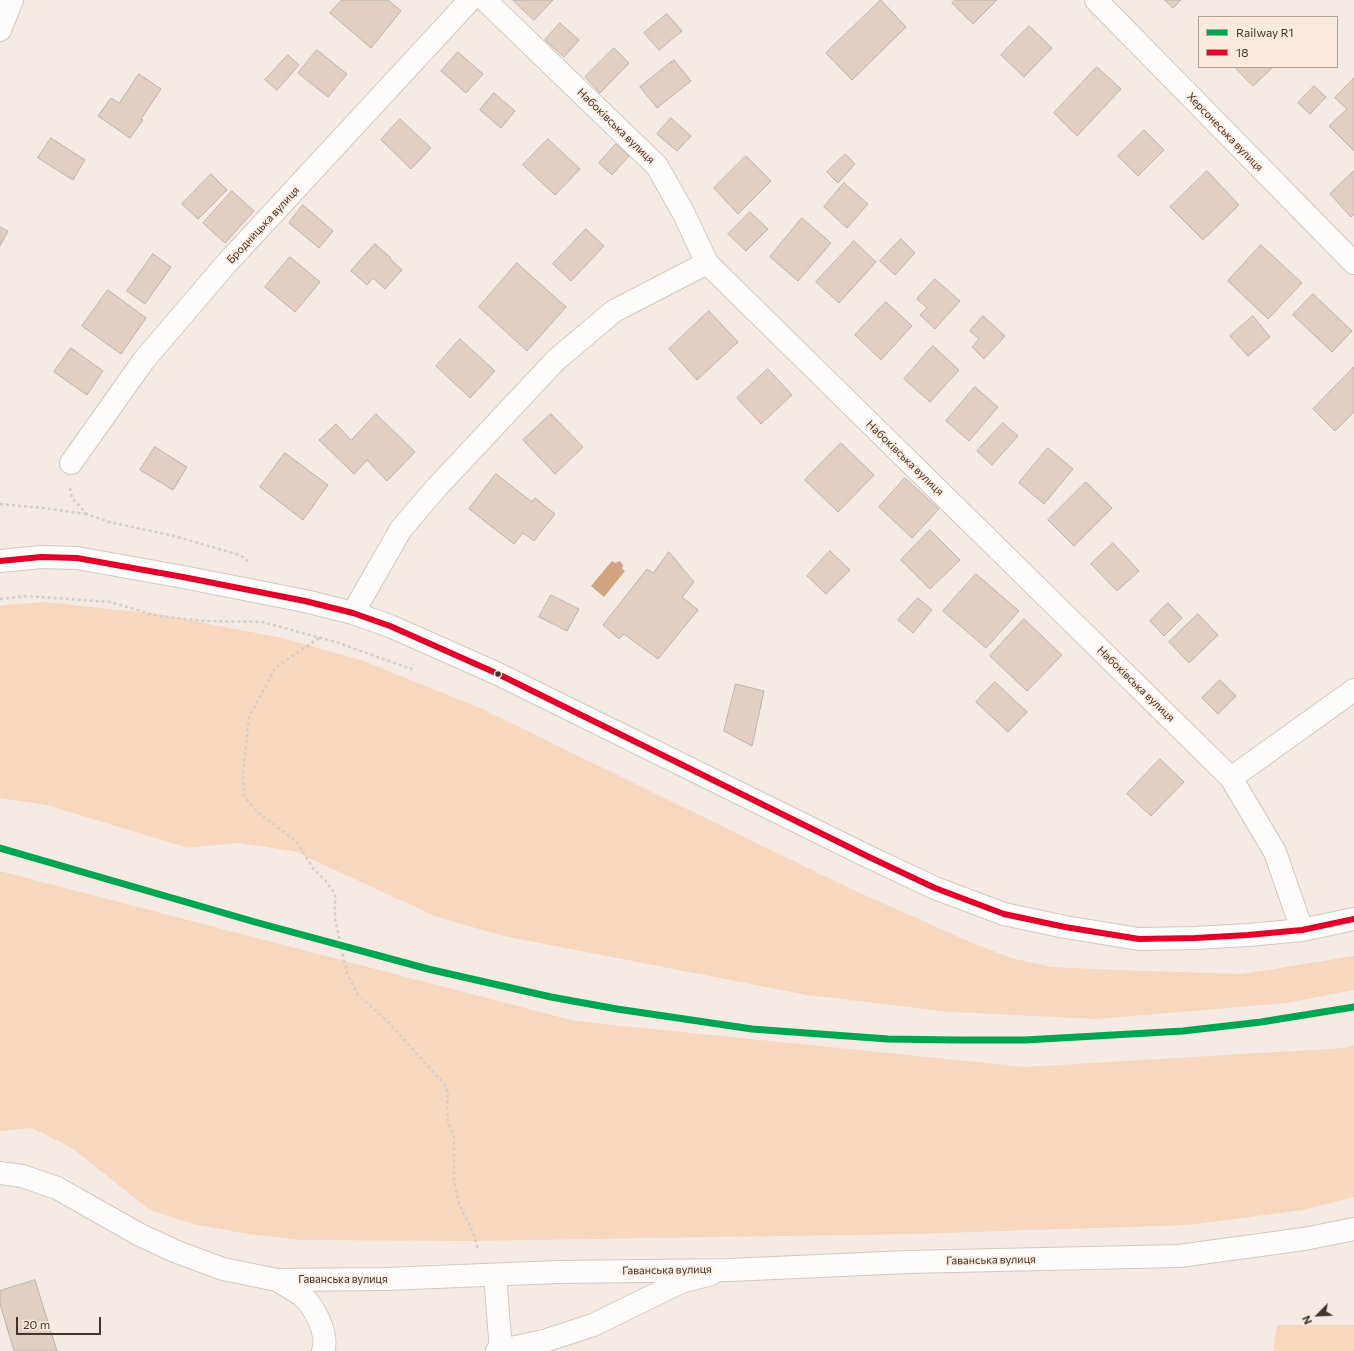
<!DOCTYPE html>
<html>
<head>
<meta charset="utf-8">
<style>
  body { margin:0 }
  #map { position:relative; width:1354px; height:1351px; overflow:hidden; background:#f5ebe4; font-family:Commissioner,sans-serif }
  canvas { display:block }
  .legend { position:absolute; left:1198px; top:16px; width:140px; height:52px; box-sizing:border-box; background:#fbeade; border:1px solid #b0a297; margin:0; padding:5px 7px; list-style:none; font-size:12px; color:#40362d }
  .legend li { display:flex; align-items:center; gap:8px; height:20px }
  .legend b { width:20px; border:1px solid #b0a297 }
  .north { position:absolute; left:1298px; top:1295px; width:40px; height:40px; -webkit-text-stroke:3px #fbeade; paint-order:stroke; rotate:246deg; font-size:11px; font-weight:700; line-height:16px; text-align:center; color:#40362d }
  .north::after { content:''; display:block; margin:auto; width:14px; height:18px; background:#40362d; clip-path:polygon(50% 0,100% 100%,50% 72%,0 100%) }
  .scale { position:absolute; left:16px; top:1317px; width:85px; height:18px; box-sizing:border-box; border:2px solid #40362d; border-top:0; padding-left:5px; font-size:12px; line-height:14px; white-space:nowrap; color:#40362d; -webkit-text-stroke:3px #fbeade; paint-order:stroke }
</style>
</head>
<body>
<div id="map">
<canvas width="1354" height="1351"></canvas>
<ul class="legend">
<li><b style="height:5px;background:#00a651"></b>Railway R1</li>
<li><b style="height:5px;background:#e4002b"></b>18</li>
</ul>
<div class="north">N</div>
<div class="scale">20 m</div>
</div>
<script>
const ctx = document.querySelector('canvas').getContext('2d');
ctx.lineJoin = 'round';
function fillPath(path, color) {
  ctx.fillStyle = color;
  ctx.fill(path, 'evenodd');
}
function trace(path, color, width, dash) {
  ctx.strokeStyle = color;
  ctx.lineWidth = width;
  ctx.lineCap = dash ? 'butt' : 'round';
  ctx.setLineDash(dash || []);
  ctx.stroke(path);
}
function drawText(font, color, halo, rows, align = 'center') {
  ctx.font = font + ' Commissioner,sans-serif';
  ctx.lineWidth = 3;
  ctx.setLineDash([]);
  ctx.textBaseline = 'middle';
  ctx.strokeStyle = halo;
  ctx.fillStyle = color;
  for (const [text, x, y, turn = 0] of rows) {
    ctx.save();
    ctx.translate(x, y);
    ctx.rotate((+turn || 0) * Math.PI / 180);
    ctx.textAlign = isNaN(turn) ? turn : align;
    if (halo) ctx.strokeText(text, 0, 0);
    ctx.fillText(text, 0, 0);
    ctx.restore();
  }
}
const green = new Path2D(`
  M45 602 158 614 282 638 361 660 478 707 851 889 963 939 1011 958 1051 967 1145 971 1242 974 1354 956V990L1286 1003 1098 1019 950 1012 807 995 504 936 437 917 294 851 238 843 188 848 47 805 0 798V606L4 605Z
  M0 871 575 1021 1025 1067 1344 1048 1354 1045V1197L1303 1210 1187 1225 912 1234 469 1241 301 1240 248 1234 193 1224 150 1210 72 1148 32 1128 0 1131Z
  M1277 1325H1354V1351H1273Z`);
const water = new Path2D(`
  M612 561 615 563 620 561 623 565 622 569 625 571 604 597 591 586Z`);
const building = new Path2D(`
  M342 0H388L401 11 371 48 330 13Z
  M513 0H553L534 20Z
  M881 0 906 27 852 80 826 53Z
  M955 0H997L973 24 952 3Z
  M1165 0H1181L1173 8Z
  M667 14 682 31 659 50 644 33Z
  M560 23 579 40 564 57 545 40Z
  M1029 26 1052 48 1024 77 1001 55Z
  M614 48 629 63 600 93 585 77Z
  M317 50 347 74 328 97 298 73Z
  M458 52 483 74 466 93 441 71Z
  M288 55 299 65 277 90 265 80Z
  M674 60 691 81 657 108 640 87Z
  M1097 67 1121 89 1077 136 1054 113Z
  M1235 67H1273L1253 86Z
  M139 74 161 89 141 119 143 120 130 138 98 116 111 98 119 103Z
  M1354 78V151L1329 126 1347 109 1335 98Z
  M1314 86 1326 97 1310 114 1298 103Z
  M494 93 515 111 501 128 480 110Z
  M671 118 691 136 677 151 657 134Z
  M400 119 431 148 411 169 381 140Z
  M1144 130 1164 150 1138 176 1118 156Z
  M51 138 85 160 73 180 38 158Z
  M548 139 580 169 555 195 523 165Z
  M616 144 629 156 612 175 599 163Z
  M845 154 855 164 838 183 827 172Z
  M746 156 771 181 738 214 714 188Z
  M1207 171 1239 205 1203 240 1170 207Z
  M1354 171V214L1351 217 1330 194Z
  M211 174 227 190 198 219 182 204Z
  M844 183 868 204 847 228 824 207Z
  M232 191 254 211 225 243 203 223Z
  M303 205 333 231 319 248 289 223Z
  M750 212 768 229 746 251 728 234Z
  M802 218 831 243 798 281 770 257Z
  M0 227 8 231 0 246Z
  M586 229 604 246 571 281 553 264Z
  M901 239 915 253 895 275 880 261Z
  M854 241 876 262 839 303 816 282Z
  M375 244 391 258 390 259 402 270 385 289 373 278 367 285 351 271Z
  M1261 245 1302 283 1268 319 1228 281Z
  M153 254 171 267 145 304 127 291Z
  M290 257 320 282 295 312 265 287Z
  M517 263 566 307 527 351 479 307Z
  M935 279 960 301 935 329 920 315 927 308 917 299Z
  M108 290 146 318 121 354 82 326Z
  M1313 294 1352 331 1332 352 1293 315Z
  M886 302 912 326 881 360 855 335Z
  M709 311 738 342 697 380 669 349Z
  M983 316 1005 336 984 359 972 347 979 339 970 331Z
  M1253 316 1270 337 1248 356 1230 336Z
  M460 339 495 371 470 398 436 366Z
  M933 346 959 370 930 402 904 379Z
  M71 348 103 371 87 395 54 372Z
  M1354 367V412L1335 431 1313 409Z
  M768 369 792 395 761 424 737 398Z
  M975 387 998 407 969 441 946 421Z
  M376 414 415 452 387 481 367 460 354 474 319 440 336 424 351 440Z
  M551 414 583 447 555 474 523 440Z
  M1003 423 1018 436 992 465 977 451Z
  M841 443 874 475 838 512 805 480Z
  M155 447 187 467 173 490 140 470Z
  M1048 448 1073 469 1044 504 1019 483Z
  M285 453 328 485 303 520 260 487Z
  M496 474 532 502 535 498 555 514 534 541 523 533 514 544 469 509Z
  M905 478 939 509 912 538 879 507Z
  M1086 482 1112 508 1074 546 1048 520Z
  M930 530 960 560 930 589 901 560Z
  M1113 543 1139 571 1117 591 1091 564Z
  M830 551 850 570 826 594 807 576Z
  M669 552 694 582 682 597 698 610 658 659 624 634 619 639 603 625 647 569 653 573Z
  M976 574 1019 611 986 648 943 611Z
  M551 595 579 609 567 631 539 617Z
  M918 598 932 610 913 633 898 620Z
  M1168 603 1182 618 1164 636 1150 621Z
  M1198 614 1218 635 1189 663 1169 642Z
  M1024 619 1062 655 1027 691 990 656Z
  M1220 680 1236 696 1218 714 1202 698Z
  M995 682 1027 712 1008 732 976 702Z
  M736 684 764 691 752 746 724 731Z
  M1160 759 1184 782 1151 816 1127 794Z
  M35 1280 57 1351H14L0 1304V1291Z`);
const path = new Path2D(`
  M70 488 72 498 87 514 109 522 174 536 240 555 250 563
  M0 504 43 508 86 514
  M0 599 27 596 110 602 158 616 206 621 262 622 336 642 411 669 414 664
  M319 638 276 667 249 717 243 774 244 796 256 811 297 842 314 870 325 880 335 894V919L347 974 358 995 388 1022 446 1086 448 1095 447 1106 448 1122 454 1138V1180L459 1204 473 1232 478 1249`);
const minor = new Path2D(`
  M485 0 657 166 684 214 707 263 1231 778 1275 852 1302 930
  M1096 0 1354 263
  M0 30 12 0
  M71 463 144 360 226 264 470 0
  M0 561 41 557 77 558 183 577 305 601 353 613 390 626 496 673 869 857 935 888 1004 914 1065 927 1139 939 1195 938 1248 935 1302 930 1354 919
  M353 613 401 529 437 487 556 360 614 311 707 263
  M1231 778 1354 690
  M495 1275 501 1351
  M277 1280C285 1285 293 1289 301 1295 314 1305 329 1335 323 1351
  M497 1351 544 1341 593 1325 681 1282 711 1274`);
const major = new Path2D(`
  M0 1173 22 1176 57 1188 140 1235 177 1252 223 1269 277 1280 386 1279 558 1272 730 1270 908 1262 1179 1256 1304 1239 1354 1229`);
const bus1 = new Path2D(`
  M0 561 41 557 77 558 183 577 305 601 353 613 390 626 496 673 869 857 935 888 1004 914 1065 927 1139 939 1195 938 1248 935 1302 930 1354 919`);
const rail1 = new Path2D(`
  M0 848 255 922 428 969 551 997 617 1009 752 1029 888 1039 957 1040H1025L1183 1031 1261 1022 1354 1007`);
const markers = [
  [498,674,3.5,"#40362d"]
];
const streetNames = [
  ["Набоківська вулиця",616,126,44],
  ["Херсонеська вулиця",1225,132,46],
  ["Бродницька вулиця",263,225,-47],
  ["Набоківська вулиця",905,458,44],
  ["Набоківська вулиця",1136,684,44],
  ["Гаванська вулиця",991,1260,-1],
  ["Гаванська вулиця",667,1270,-1],
  ["Гаванська вулиця",343,1279]
];
fillPath(green, '#f6d7bf');
fillPath(water, '#cfa47f');
fillPath(building, '#e0cfc2');
trace(building, '#bbb2ab', 1);
trace(minor, '#d3c9c2', 24);
trace(major, '#d3c9c2', 24);
trace(path, '#d2cecb', 2.5, [3, 3]);
trace(minor, '#fefcfb', 22);
trace(major, '#fefcfb', 22);
trace(bus1, '#e4002b', 6);
trace(rail1, '#00a651', 7);
for (const [x, y, r, color] of markers) {
  const dot = new Path2D();
  dot.arc(x, y, r, 0, 2 * Math.PI);
  ctx.fillStyle = color;
  ctx.fill(dot);
  trace(dot, '#fbeade', 1.5);
}
drawText('11px', '#40362d', '#fbeade', streetNames);
</script>
</body>
</html>
